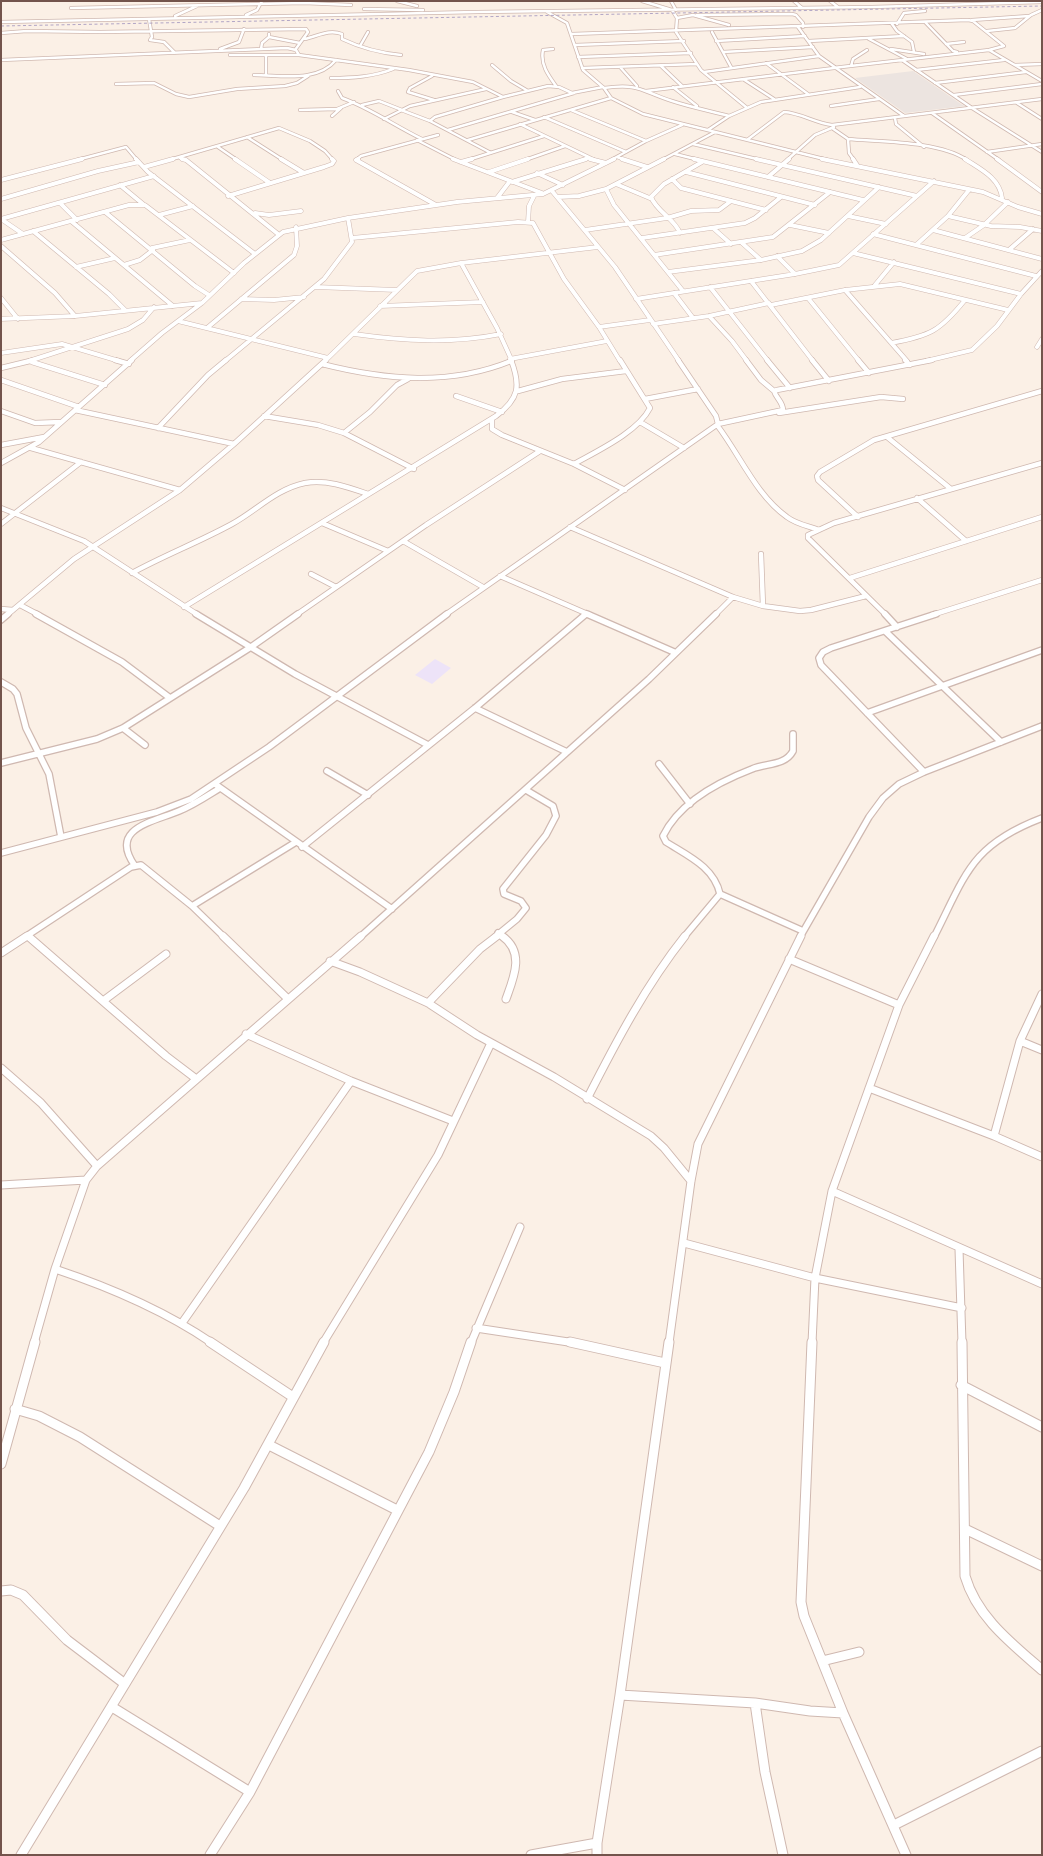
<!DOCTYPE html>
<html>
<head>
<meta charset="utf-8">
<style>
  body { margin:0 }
  #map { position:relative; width:1043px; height:1856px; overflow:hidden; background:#fbf0e6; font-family:Overpass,sans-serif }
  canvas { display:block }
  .frame { position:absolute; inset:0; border:2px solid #73544c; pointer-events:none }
</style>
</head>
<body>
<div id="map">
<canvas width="1043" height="1856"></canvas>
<div class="frame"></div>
</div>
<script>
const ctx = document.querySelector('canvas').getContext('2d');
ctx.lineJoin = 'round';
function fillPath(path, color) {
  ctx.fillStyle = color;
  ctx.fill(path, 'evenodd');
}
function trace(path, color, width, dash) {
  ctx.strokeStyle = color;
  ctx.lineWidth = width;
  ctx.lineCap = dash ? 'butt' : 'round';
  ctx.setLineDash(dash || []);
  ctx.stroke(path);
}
const industrial = new Path2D(`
  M913 71 961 104 965 106 905 113 855 78Z`);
const education = new Path2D(`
  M435 659 451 668 432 684 415 675Z`);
const streetFar5 = new Path2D(`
  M397 1 417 6
  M642 1 672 10 677 18 676 32 701 70 746 107
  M671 1 676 10
  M794 1 802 8
  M830 1 838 7
  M71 8 304 3 351 5
  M364 9 423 10
  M547 12 567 23 583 70 604 88 611 98 643 114 828 160
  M246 15 257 10 262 1
  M697 15 792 14 796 15 803 23V27
  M175 16 197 6
  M677 18 693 15 729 25
  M149 19 152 37 150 40 164 42 175 53
  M972 20 1029 16
  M1 22 477 12 872 7 1042 2
  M925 22 953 51 957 52
  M892 24 897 31 912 42 914 52
  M897 24 904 13 925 11
  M798 27 819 56 904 116
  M987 31 1015 28 1031 15 1042 10
  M712 32 731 67
  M1 33 27 31 100 32 306 29 308 32 295 50
  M572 34 968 20 973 21 1004 46 989 50 833 68
  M269 37 300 43
  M305 39C318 36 329 29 342 34V39C361 48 380 53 401 55
  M869 39 907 59
  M716 41 805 36
  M809 41 904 36
  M946 44 964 42
  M575 45 684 41
  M360 46 368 32
  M220 49 239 42 244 29
  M261 49 262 43 269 37V34
  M553 49 543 50C540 64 548 75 556 86
  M891 49 924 54
  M989 50 1042 81
  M723 52 813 47
  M230 55H299
  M266 55V75
  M578 57 691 53
  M1 60 287 48 296 50 299 55 409 70 473 82 503 97 548 86 559 87 572 93 603 87
  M902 60 972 108 1042 152
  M766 63 808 94
  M492 65 511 81 528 91
  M1015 65 1042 64
  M661 66 682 86
  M851 66 853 59 867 50
  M620 67 637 86
  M582 68 697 64
  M916 70 1004 60
  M704 72 819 56
  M254 75C281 75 317 83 336 60
  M432 76 410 88 408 92 434 100
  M331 78C352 78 373 77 393 69
  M743 79 774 99
  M935 83 1026 72
  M116 84 154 83 176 94 189 97 237 89 285 86 297 83 308 76
  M673 87 697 106
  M604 88C639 83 641 91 672 101 690 107 710 111 729 116
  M338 91 342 98C370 108 395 126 422 139
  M646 91 834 68
  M954 95 1042 84
  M1017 103 1042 119
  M362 105 379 101 402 110
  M831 106 879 99
  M300 110 337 109 354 102
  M401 110 430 121 491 153
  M571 110 646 141
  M512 112 535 120
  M932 113 999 160
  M332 116 341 108
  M544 117 626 152
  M895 118 896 124 924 147
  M384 119 410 106 486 89
  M430 121 435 117 503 97
  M520 124 595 160
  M832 128 848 139 849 153 854 160
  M448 130 574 93
  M708 130 729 116 761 102 860 87
  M247 137 283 160
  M848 139C882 142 939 141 967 160
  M417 140 456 160
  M468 140 611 98
  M747 140 784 112C801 113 815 123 832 125L1042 99
  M693 144 761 160
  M218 147 237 160
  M987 152 1042 144
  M675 154 699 160
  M617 157 625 160
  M180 158 185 160
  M77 160 126 147 137 160
  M169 160 279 128 310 141 325 151 333 160
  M356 160 361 156 438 135
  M468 160 544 136
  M525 160 565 146
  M582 160 588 158
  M611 160 646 141 682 125
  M662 160 715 132
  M787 160 815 135 834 127`);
const streetFar4 = new Path2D(`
  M136 159 148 172 255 254
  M182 159 186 160 278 234
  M235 159 270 183
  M281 159 304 173
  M358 159 356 160 436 205
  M453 159 542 193
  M590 159 606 163
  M622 159 647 167
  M664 159 606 189 614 205 683 291
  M694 159 863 200
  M756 159 917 196
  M822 159 983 192 1018 207 1042 214
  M853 159 857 165
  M965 159C980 169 1000 178 1002 198
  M997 159 1042 192
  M461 162 472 159
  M144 167 173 159
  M489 172 528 159
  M686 172 815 205
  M537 173 563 185
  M768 177 789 159
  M672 179 681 188 766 210
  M1 180 82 159
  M512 182 586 159
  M616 184 652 199
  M120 185 143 204
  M552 191 615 267 679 361
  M228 196 324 167 332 164 334 161 332 159
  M558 197 579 196 606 189
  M497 198 510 181
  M1 199 98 171 139 162
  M60 203 77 220
  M105 212 195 286 209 295
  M255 213 269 215 301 211
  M159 215 193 206
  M848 216 886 224
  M948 216 991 226 1020 227 1042 231
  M1 219 154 176
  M1 219 23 234
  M71 221 173 306
  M528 222 529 206 534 196
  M790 225 829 233
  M713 228 731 244
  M585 230 667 218 691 211 719 210 731 201
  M933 230 1042 259
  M33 231 109 294 125 310
  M680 233C674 218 657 212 651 197L664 184 702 162
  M873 234 1036 276
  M352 238 518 222 533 223 564 279 599 327 620 361
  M642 238 745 223 755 218 781 197
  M965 238 984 225 1008 202
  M1 240 129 205H145L234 273
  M742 243 761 260
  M916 245 948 216 969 190
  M1 246 55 293 75 316
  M152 248 190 240
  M1010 249 1033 229
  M853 253 1021 294
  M654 255 773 237 830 192
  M777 256 795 274
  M461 263 497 328 512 361
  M124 265 140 260 153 250
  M76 267 115 258
  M668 272 761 260 802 251 821 240 879 187
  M751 281 813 361
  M875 285 894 262
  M315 287 397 290
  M710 287 768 361
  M845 290 907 361
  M674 293 693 318
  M1 298 18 319
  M808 298 859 361
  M241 299 274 300 304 297
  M636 299 795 274 839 265 934 181
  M771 305 845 290 900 284 1008 310
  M380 306 483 302
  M709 316 732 341 747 361
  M1 319 75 316 202 303
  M178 321 328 358
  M653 324 709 316 769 303
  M599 327 650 320
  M207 328 294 255 297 246 296 227
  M354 334C404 341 451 344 501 334
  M891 343C930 336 940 331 965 300
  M1037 347 1042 339
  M1 353 62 344 119 361
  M510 359 607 341
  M29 361 128 329 143 320 154 307
  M130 361 162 333 202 303 244 263 283 232 348 218 457 202 543 194 614 159
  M225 361 324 279 352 242 348 218
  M325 361 417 271 461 263 598 247
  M926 361 972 350 997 326 1021 294 1042 271`);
const streetFar3 = new Path2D(`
  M115 360 129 364
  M746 360 761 380 774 391
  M767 360 790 388
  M812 360 829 381
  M858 360 869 373
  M905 360 910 365
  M32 362 105 385
  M322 364C385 380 450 386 511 361
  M1 368 34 360
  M1 380 79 407
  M518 391 562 379 626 371
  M456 396 502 412
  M645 399 698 389
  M75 410 234 444
  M1 411 35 423 61 422
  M779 413 881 397 903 399
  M264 416 318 425 344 433 414 469
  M492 419V429L502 435 574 464 625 490
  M640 422 684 448
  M718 424 783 410C783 402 776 398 774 391L777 390 932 360
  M717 425C740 455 756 495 787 517 796 524 808 526 819 530
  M158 428 208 375 226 360
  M344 433 370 412 397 385 408 379
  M887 437 951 489
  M1 445 44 437
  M31 448 180 490
  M1 463 39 442 132 360
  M574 464C597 451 638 432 650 408L620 360
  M917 498 966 541
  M1 508 84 541 198 615
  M858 517 818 480 817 476 820 472 874 440 1042 391
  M322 523 388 551
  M1 524 81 462
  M570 527 733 597 763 606 800 611 811 610 866 596
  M403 541 483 587
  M761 554 763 606
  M132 573C165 555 199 542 232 524 256 511 276 489 305 483 326 479 348 487 368 494
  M311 574 336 587
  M500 576 590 615
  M850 578 1042 517
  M20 605 39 615
  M184 607 496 416C519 399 521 386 511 360
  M1 609 13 610
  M7 615 74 559 180 490 234 444 326 360
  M296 615 426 525 540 451
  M445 615 718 424 716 416 678 360
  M584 615 586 614
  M715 615 733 597
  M886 615 808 538V535L834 523 1042 463
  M932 615 1042 580`);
const streetFar2 = new Path2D(`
  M36 614 122 662 170 698
  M196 614 295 674 428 745
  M587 614 674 652
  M885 614 897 627
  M1 620 8 614
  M885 631 1001 742
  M1 682 13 689 17 694 26 728 49 774 61 837
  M475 708 567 752
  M867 713 1042 650
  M123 728 145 745
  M1 763 97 739 123 728 251 647 298 614
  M659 764 690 804
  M327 771 368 795
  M924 772 821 665 819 658 823 652 831 648 936 614
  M215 784 392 909
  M302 847 475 708 586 614
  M1 853 157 812 191 799 269 747 447 614
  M135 866C108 828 153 822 179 811 194 805 207 796 220 788
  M720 894 803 931
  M192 906 296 842
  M498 933 504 937
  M25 937 131 867 141 865 192 906 224 937
  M360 937 649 679 716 614
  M495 937 517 919 526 908 521 901 504 894 503 889 546 835 556 816 553 806 526 790
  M684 937 720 894C714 867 688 856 666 842L663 836C679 803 718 782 752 769 766 763 785 766 793 751V734
  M800 937 869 817 883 798 899 784 924 772 1042 726
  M934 937C966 874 971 845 1042 818`);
const streetFar1 = new Path2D(`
  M28 936 166 1056 195 1078
  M223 936 288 999
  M502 936C525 952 514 977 506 999
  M1 953 27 936
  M789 959 899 1005
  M330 961 360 972 428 1003 477 1035 554 1077 651 1136 664 1148 691 1181
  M103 1001 166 954
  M428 1003 480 949 497 936
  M246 1034 351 1081 453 1121
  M1020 1041 1042 1050
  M1 1068 41 1103 97 1166
  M869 1088 994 1136 1042 1157
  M587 1099C616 1042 646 985 685 936
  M994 1136 1020 1041 1042 994
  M1 1185 86 1180
  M832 1191 1042 1284
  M684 1243 815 1278 962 1308
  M959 1249 962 1343
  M55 1269C109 1287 165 1311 212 1343
  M182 1323 351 1081
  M476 1328 575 1343
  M34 1343 55 1269 86 1180 97 1166 361 936
  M323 1343 438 1155 491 1043
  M471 1343 520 1227
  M669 1343 691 1181 698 1144 801 936
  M812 1343 815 1278 832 1191 899 1005 934 936`);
const street = new Path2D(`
  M210 1342 293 1397
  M570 1342 665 1363
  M812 1342 801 1602 804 1616 843 1713 906 1855
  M962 1342 965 1576C977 1617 1011 1643 1042 1670
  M961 1385 1042 1427
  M15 1409 39 1416 80 1437 220 1526
  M269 1445 397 1510
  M1 1464 35 1342
  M965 1529 1042 1566
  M1 1591 11 1590 23 1595 67 1640 125 1684
  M822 1661 859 1652
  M620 1695 755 1703 810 1711 843 1713
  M755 1703 765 1772 783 1855
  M112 1707 250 1792
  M894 1825 1042 1751
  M21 1855 244 1488 324 1342
  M210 1855 250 1792 429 1452 454 1392 471 1342
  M531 1855 597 1843
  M597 1855V1843L620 1695 669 1342`);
const rail = new Path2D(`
  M1 26 1042 6`);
fillPath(industrial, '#ece4e0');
fillPath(education, '#ede3f8');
trace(streetFar5, '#cfb8b0', 4);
trace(streetFar4, '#cfb8b0', 5);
trace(streetFar3, '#cfb8b0', 6);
trace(streetFar2, '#cfb8b0', 8);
trace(streetFar1, '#cfb8b0', 9);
trace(street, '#cfb8b0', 11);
trace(streetFar5, '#fff', 2.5);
trace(streetFar4, '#fff', 4);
trace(streetFar3, '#fff', 4.5);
trace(streetFar2, '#fff', 5.5);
trace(streetFar1, '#fff', 7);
trace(street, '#fff', 9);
trace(rail, '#b1a5c5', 1, [3, 2.5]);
</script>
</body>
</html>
